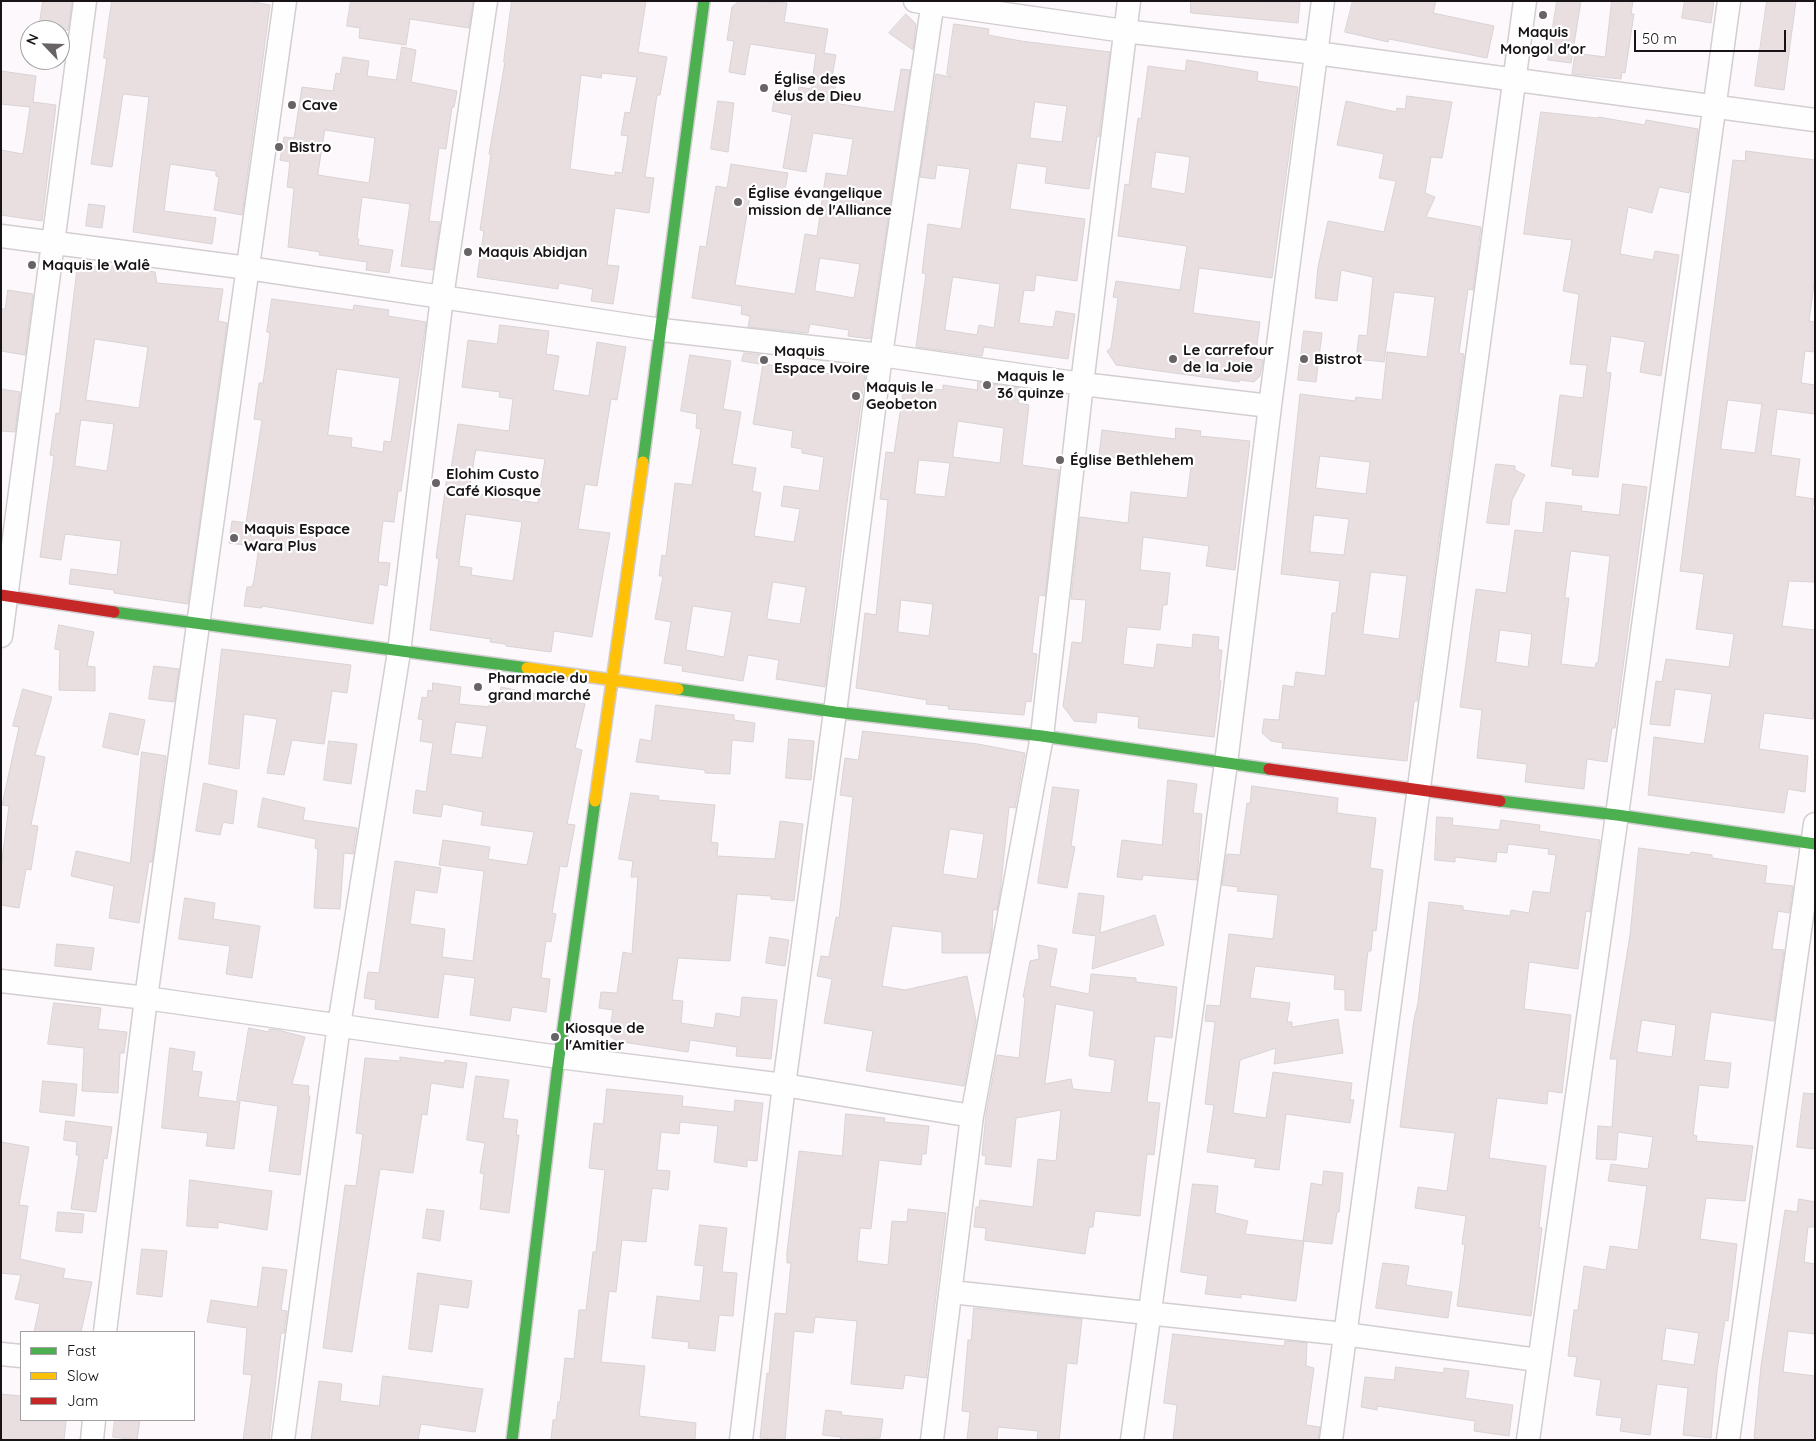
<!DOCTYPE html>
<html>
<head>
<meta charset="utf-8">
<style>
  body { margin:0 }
  #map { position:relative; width:1816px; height:1441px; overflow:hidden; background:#fdf8fb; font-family:Quicksand,sans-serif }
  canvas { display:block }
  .frame { position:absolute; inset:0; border:2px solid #171316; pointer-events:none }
  .legend { position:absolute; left:20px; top:1331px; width:175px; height:90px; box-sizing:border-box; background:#fff; border:1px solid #a2a1a2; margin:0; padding:6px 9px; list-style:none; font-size:15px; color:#171316 }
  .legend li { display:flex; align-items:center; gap:10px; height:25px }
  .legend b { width:25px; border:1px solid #a2a1a2 }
  .north { position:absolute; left:20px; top:20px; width:50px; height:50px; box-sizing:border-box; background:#fff; border:1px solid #a2a1a2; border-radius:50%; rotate:294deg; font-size:14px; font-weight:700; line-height:20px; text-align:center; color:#171316 }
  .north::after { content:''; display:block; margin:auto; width:18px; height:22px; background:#686366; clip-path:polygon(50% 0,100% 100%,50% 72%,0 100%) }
  .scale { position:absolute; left:1634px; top:30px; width:152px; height:22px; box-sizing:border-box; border:2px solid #171316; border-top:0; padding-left:6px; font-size:15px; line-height:18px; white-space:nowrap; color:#171316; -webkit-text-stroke:4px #fff; paint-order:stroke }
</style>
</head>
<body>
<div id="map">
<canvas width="1816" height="1441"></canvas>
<div class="frame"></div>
<ul class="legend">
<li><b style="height:6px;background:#4caf50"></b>Fast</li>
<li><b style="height:6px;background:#ffc107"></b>Slow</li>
<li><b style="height:6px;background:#c62828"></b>Jam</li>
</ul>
<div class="north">N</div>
<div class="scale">50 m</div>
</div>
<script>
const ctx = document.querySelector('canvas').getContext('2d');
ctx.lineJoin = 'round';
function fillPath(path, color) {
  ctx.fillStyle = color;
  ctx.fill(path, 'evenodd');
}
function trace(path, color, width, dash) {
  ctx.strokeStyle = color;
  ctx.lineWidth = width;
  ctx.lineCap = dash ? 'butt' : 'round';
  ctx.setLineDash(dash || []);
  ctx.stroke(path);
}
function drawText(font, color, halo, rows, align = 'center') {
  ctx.font = font + ' Quicksand,sans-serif';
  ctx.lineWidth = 4.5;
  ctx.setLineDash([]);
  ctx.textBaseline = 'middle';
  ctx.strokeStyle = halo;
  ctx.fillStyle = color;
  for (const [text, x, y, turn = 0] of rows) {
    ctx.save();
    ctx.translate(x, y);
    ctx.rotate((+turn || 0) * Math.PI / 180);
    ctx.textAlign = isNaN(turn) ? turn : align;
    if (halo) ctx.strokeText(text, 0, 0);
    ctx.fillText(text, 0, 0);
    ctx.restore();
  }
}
const building = new Path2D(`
  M43 1H72L68 30H39Z
  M112 1H248L270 5 242 215 214 210 219 177 216 176V171L170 164 164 211 216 218 212 244 133 232 149 97 123 94 112 167 91 164 107 58H104Z
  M351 1H473L469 28 410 19 406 45 359 38 360 28 347 26Z
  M512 1H646L638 52 667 57 660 95H657L645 177 654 178 649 213 615 208 607 265 619 266 613 304 591 301 593 289 559 283 558 289 477 277 484 231 480 230 491 154H489L505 62H504ZM602 73 637 77 630 113 625 112 621 135 628 136 622 173 615 172V176L570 169 581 75 601 78Z
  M740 1 787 3 784 22 828 29 824 53 836 55 831 82 836 83 833 103 894 112 901 69 910 70 870 339 848 336 849 330 810 324 808 333 748 327 750 316 741 314 742 306 692 298 700 246 706 247 716 186 727 188 731 164 788 173 784 195 751 190 735 285 795 294 805 234 817 236 826 173 847 176 853 139 813 133 806 172 783 168 792 115 772 111 776 90 798 93 799 87 811 89 816 54 750 44 745 75 729 72 734 41 727 40 732 7ZM820 258 860 264 854 298 815 291Z
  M1191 1 1300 2 1298 23 1191 13Z
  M1353 1H1436L1433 13 1494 26 1487 58 1389 39 1388 42 1345 32Z
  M1557 1H1581L1571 63 1548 60Z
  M1612 1H1633L1631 14H1634L1625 73 1622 72 1621 79 1572 74 1575 53 1605 57Z
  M1685 1H1714L1711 23 1682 18Z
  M1767 1H1796L1784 90 1755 86Z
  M906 14 916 24 913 50 889 33Z
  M954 24 989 29 988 35 1021 41 1110 52 1099 137 1097 136 1089 189 1045 183 1047 167 1017 163 1010 209 1085 219 1077 281 1036 275 1034 291 1024 290 1019 323 1053 327 1056 311 1075 314 1068 359 984 347 982 356 916 347 926 274 922 273 928 224 961 229 970 169 937 165 935 179 920 177 936 74 951 77 947 74ZM1035 102 1067 106 1062 142 1030 138ZM953 277 1000 284 994 328 979 325 977 335 945 330Z
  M402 47 416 50 411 82 457 91 454 107H452L446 149 439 148 429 221 440 222 433 270 401 266 410 204 362 197 357 238 359 239 358 245 393 250 389 273 366 270 367 262 319 255 320 252 288 247 294 188 287 187 290 162 280 160 284 137 294 138 302 87 333 91 336 73 340 74 343 57 369 61 367 76 396 80ZM325 130 375 138 369 183 318 175Z
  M1187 60 1258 72 1257 81 1298 87 1272 278 1199 268 1193 313 1260 322 1255 359 1263 360 1260 376 1254 382 1240 380 1239 382 1116 365 1107 351 1111 348 1118 298 1113 297 1116 281 1180 290 1187 246 1118 236 1125 184 1129 185 1138 118 1141 119 1148 66 1185 71ZM1156 152 1190 157 1185 194 1151 188Z
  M1 71 36 76 33 102 56 105 42 221 1 215V150L23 154 30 107 1 104Z
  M1407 96 1452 102 1442 158 1431 157 1425 193 1435 197 1426 217 1481 227 1473 290 1468 289 1459 353 1464 354 1417 701H1414L1407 761 1282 748 1283 743 1271 741 1262 733 1264 719 1279 720 1283 685 1294 687 1296 672 1325 676 1332 613H1336L1340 581 1281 574 1300 394 1355 401 1356 397 1382 400 1387 352 1427 357 1435 297 1394 292 1384 362 1356 359 1359 335 1367 336 1373 277 1341 270 1337 301 1315 298 1318 267 1328 221 1384 232 1396 181 1379 178 1384 154 1337 145 1346 101 1396 112 1397 108 1405 109ZM1320 456 1370 462 1366 494 1316 488ZM1314 515 1349 519 1344 555 1310 552ZM1371 572 1407 576 1399 639 1363 634Z
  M718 101 734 103 728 152 711 149Z
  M1541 112 1597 118 1598 117 1645 125 1646 120 1698 129 1689 193 1659 187 1652 213 1628 207 1620 254 1653 260 1655 251 1679 255 1661 376 1640 372 1645 342 1611 336 1606 372 1611 373 1598 477 1572 475 1573 469 1551 466 1560 395 1583 398 1587 365 1570 364 1579 294 1563 291 1572 240 1524 234Z
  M1746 151 1815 160V277L1809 321 1815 322V352L1805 351 1801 383 1815 385V414L1777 409 1771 455 1800 459 1795 496 1814 499 1812 511H1815V582L1789 581 1782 626 1815 630V703L1813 719 1764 713 1759 749 1808 756 1805 792 1788 789 1784 813 1648 795 1654 737 1704 744 1712 694 1675 689 1670 726 1650 724 1656 681 1662 682 1666 659 1729 667 1734 634 1696 629 1704 574 1680 571 1733 160 1745 161ZM1728 400 1762 404 1755 453 1721 449Z
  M89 204 105 206 102 228 86 226Z
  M78 264 105 268 106 265 155 272 157 283 223 289 218 321 227 323 188 604 114 593V590L69 584 71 569 117 575 121 541 65 534 61 560 40 557 54 456 50 455 56 413 59 414ZM95 339 148 347 139 408 86 400ZM81 420 114 424 107 471 75 466Z
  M8 290 33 294 25 355 1 351V309H5Z
  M272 299 353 310 354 305 389 310 388 316 426 322 401 491H398L394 522 383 521 378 562 390 563 387 586 379 584 373 624 262 606V608L244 606 247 587H252L254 580 259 547 229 543 232 521 246 523 262 420 254 419 259 383H263L270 333 267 332ZM337 369 400 378 391 442 384 441 383 452 351 447 352 438 328 435Z
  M500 325 549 331 546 354 559 356 553 390 589 396 597 342 626 347 617 400 611 399 597 486 585 484 578 529 610 533 592 637 554 631 551 652 506 646V644L490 642 491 639 430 630 439 559 436 558 448 469H451L458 424 509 431 513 399 499 397 500 392 462 387 468 340 497 344ZM476 450 545 459 538 503 469 493ZM466 514 522 522 513 581 471 575 472 568 459 566Z
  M1304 331 1322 333 1316 382 1298 380Z
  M744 353 762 355 760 364 742 361Z
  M690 355 731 361 723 409 741 412 732 464 756 468 752 491 761 493 754 536 794 542 800 509 781 506 784 486 819 491 824 457 802 453V449L791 447 793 431 753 424 763 364 839 375 840 370 865 374 846 510 825 687 776 679 779 660 748 655 743 681 682 671 683 666 664 663 671 622 655 619 663 576H659L662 555 666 556 675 483 692 485 701 429 696 428 697 414 681 411ZM773 582 806 587 800 624 767 619ZM693 606 732 612 724 657 686 650Z
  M978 382 1020 388 1018 403 1029 405 1022 465 1059 470 1045 596 1039 595 1032 653 1037 654 1031 702 1026 701 1024 715 948 709 949 706 926 704 927 700 856 688 865 613 876 615 888 500 880 499 886 452 894 453 904 386 943 390V385L977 390ZM958 421 1004 428 1000 463 953 457ZM919 460 950 463 945 497 915 494ZM901 600 933 604 929 636 898 632Z
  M1 389 20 392 15 432 1 431Z
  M1176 428 1201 431 1200 436 1250 441 1235 570 1206 566 1209 546 1143 537 1140 570 1170 573 1167 605H1163L1160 630 1127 627 1123 664 1154 668 1157 644 1192 648 1193 634 1219 637 1218 650H1222L1219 680 1221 681 1214 737 1138 728 1139 717 1097 712 1096 723 1074 721 1063 706 1072 642 1082 643 1086 600 1071 599 1080 517 1128 523 1131 492 1187 498 1191 466 1099 456 1102 430 1175 439Z
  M1496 464 1515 466V470L1525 475 1512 500 1509 525 1487 523Z
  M1623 484 1647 487 1615 728H1612L1607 762 1587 759 1584 789 1525 782 1527 764 1477 758 1482 710 1460 707 1476 589 1506 593 1515 530 1543 533 1546 502 1582 506 1581 511 1619 515ZM1571 551 1610 556 1598 663H1596L1595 668 1561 664 1569 598H1565ZM1500 630 1532 634 1528 667 1496 662Z
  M59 625 94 632 87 666 95 667V691L59 690 60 650 55 649Z
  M222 649 351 665 347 693 332 691 324 744 292 740 284 775 267 773 277 719 244 714 239 769 209 764Z
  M154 666 179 669 174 702 149 699Z
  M433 683 461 687 459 704 489 707 491 691 500 692 501 687 585 704 575 748 582 750 567 824 575 825 567 867 560 866 552 913 556 914 551 942 546 941 541 978 550 979 546 1012 512 1007 510 1021 470 1015 475 978 444 974 438 1018 375 1009 376 1000 364 998 368 972 379 973 395 861 441 868 437 893 415 890 410 924 445 929 442 957 473 961 484 871 439 865 443 840 490 847 488 859 527 865 534 832 481 825 483 812 443 804 441 817 413 813 416 790 426 792 433 743 420 741 423 720 418 719 422 697 427 698 428 690 432 691ZM456 722 487 726 482 758 451 754Z
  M23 689 52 697 35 755 45 757 31 825 38 826 31 870 26 869 19 908 1 905V867L9 806 2 805 19 727 13 726Z
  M656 705 734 715V720L755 723 753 742 732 740 730 774 705 773V770L636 762 640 739 651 741Z
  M110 713 145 720 138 755 103 747Z
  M863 731 978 744 1025 753 1015 808 1009 807 1000 893 997 910 993 909 992 934 989 953H942V932L892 926 882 986 905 990 967 976 976 1020 964 1086 866 1071 873 1031 824 1023 832 979 817 976 821 956 829 957 836 917 839 918 853 797 840 795 845 758 858 760ZM950 829 984 834 977 879 943 874Z
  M789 739 814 741 811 780 786 778Z
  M329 741 357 744 351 784 324 780Z
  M142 752 166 756 152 862H149L139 923 109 918 114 886 71 876 76 851 130 863Z
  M1168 780 1197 784 1193 813 1202 814 1197 880 1143 875 1142 880 1117 877 1122 840 1162 845Z
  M204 783 237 791 233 824 223 822 220 835 196 831Z
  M1252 786 1338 798 1337 813 1376 818 1370 868 1383 870 1376 931 1373 930 1371 951H1368L1361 1011 1345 1010V990L1334 989 1335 975 1255 966 1250 998 1290 1003 1287 1022H1292V1027L1338 1019 1343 1053 1274 1064 1276 1048 1240 1060 1233 1113 1266 1118 1273 1072 1352 1083 1350 1100H1354L1350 1123 1286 1114 1279 1170 1254 1167 1256 1159 1207 1152 1214 1105 1205 1104 1215 1022 1205 1021 1207 1005 1220 1006 1229 934 1273 939 1278 895 1237 891 1238 887 1222 885 1227 854 1240 855 1247 803H1250Z
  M1053 787 1079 790 1071 846 1075 847 1067 888 1038 883Z
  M631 793 659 796 658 800 715 805 711 842 718 843 717 856 775 859 780 821 803 824 794 901 771 899V896L737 894 730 961 678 958 672 1000 683 1001 681 1023 714 1028 716 1013 740 1017 742 997 777 1000 771 1059 736 1056 737 1047 690 1040 688 1052 616 1041 609 1035 613 1010 599 1008 601 992 617 993 623 952 632 954 638 877H631L633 861 619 859Z
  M263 798 305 808 303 820 357 828 353 854 344 853 340 909 314 908 318 849 315 848 316 839 258 827Z
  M1437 817 1453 818 1452 825 1499 830 1501 820 1540 825 1539 831 1600 840 1590 912 1586 911 1578 969 1529 962 1524 1009 1571 1015 1562 1093 1548 1091 1547 1104 1497 1098 1489 1158 1546 1166 1539 1227 1542 1228 1531 1316 1457 1306 1465 1245 1462 1244 1466 1216 1415 1208 1418 1187 1447 1191 1455 1133 1400 1127 1414 1019 1418 1003 1429 902 1463 906V910L1510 916 1511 910 1529 913 1533 891 1550 893 1556 855 1548 854 1549 849 1508 844 1507 853 1497 852 1496 862 1455 857V862L1435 860Z
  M1639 848 1690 855 1691 852 1712 855V858L1767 866 1765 883 1793 886 1789 913 1778 911 1772 949 1784 950 1774 1021 1711 1012 1704 1060 1731 1063 1728 1088 1699 1085 1693 1135 1697 1136 1696 1141 1753 1146 1745 1201 1706 1198 1700 1239 1737 1244 1728 1321 1725 1320 1717 1371 1711 1438 1683 1435 1688 1388 1657 1384 1650 1435 1620 1431 1622 1418 1596 1415 1601 1380 1574 1376 1577 1357 1568 1356 1574 1310H1578L1584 1266 1606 1270 1610 1246 1638 1250 1647 1186 1608 1181 1611 1164 1648 1169 1653 1137 1618 1132 1616 1160 1596 1159 1598 1126 1612 1127 1617 1059H1610L1630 935ZM1642 1020 1676 1025 1672 1057 1637 1052ZM1666 1328 1699 1333 1694 1365 1662 1360Z
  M1079 893 1104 896 1100 933 1155 915 1164 945 1092 969 1096 936 1073 933Z
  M185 898 215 903 213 919 260 926 252 978 226 974 230 946 179 939Z
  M770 937 789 940 785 966 766 963Z
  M57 944 94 948 91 970 55 966Z
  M1038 945 1057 949 1050 986 1089 994 1091 974 1136 978V982L1177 987 1172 1038 1155 1036 1147 1102 1160 1103 1154 1155 1147 1154 1140 1216 1095 1211 1093 1227H1089L1085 1254 985 1240 986 1228 974 1227 976 1207H979L980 1200 1033 1207 1038 1159 1056 1161 1061 1110 1016 1118 1011 1167 985 1164 986 1156 982 1155 986 1114 997 1055 1019 1058 1025 998 1023 997 1030 961 1039 959ZM1056 1004 1094 1011 1089 1056 1115 1060 1111 1093 1073 1089 1071 1079 1045 1084Z
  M54 1003 101 1008 98 1029 127 1032 124 1053H120L118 1093 82 1091 84 1048 48 1044Z
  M249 1028 269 1032V1029L278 1030 305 1037 292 1084 309 1086 308 1096H310L300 1175 269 1171 278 1106 237 1100Z
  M170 1048 195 1052 192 1071 202 1072 198 1097 240 1102 234 1149 206 1146 208 1133 162 1128Z
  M400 1057 445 1063V1060L467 1063 463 1088 431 1083 427 1115 422 1114 413 1173 380 1169 352 1352 323 1348 345 1185 356 1186 363 1134 356 1133 365 1058 400 1061Z
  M476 1076 509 1080 503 1118 518 1120 516 1135H519L509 1213 480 1209 484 1174 480 1173 485 1143 467 1140Z
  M43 1081 77 1084 74 1116 40 1112Z
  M607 1089 683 1096 682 1106 734 1112 735 1100 763 1103 757 1161 747 1160V1167L714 1162 718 1126 680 1122 679 1134 661 1132 657 1170 670 1171 668 1190 652 1188 646 1242 622 1240 616 1292 609 1291 601 1362 645 1366 639 1416 696 1423 695 1440H551L553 1420H556L558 1402H560L565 1358 574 1359 579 1310H586L593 1252H596L605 1170 589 1168 594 1123 603 1124Z
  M1804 1093 1815 1094V1149L1797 1147Z
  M846 1114 885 1118 884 1122 929 1126 926 1154H922L921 1165 879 1160 871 1229 860 1228 857 1261 888 1265 892 1221 907 1222 908 1209 946 1213 926 1378 905 1375 903 1389 851 1384 857 1321 815 1317 813 1333 794 1331 785 1440 760 1438 767 1373 769 1374 775 1313 786 1314 791 1263H787V1252L799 1151 842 1156Z
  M66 1121 112 1127 107 1159 104 1158 96 1212 71 1209 79 1155H76L77 1142 64 1140Z
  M1 1142 29 1147 19 1205 28 1206 20 1259 65 1269 63 1278 92 1282 81 1332H34L40 1304 15 1299 21 1275 1 1273Z
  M1324 1171 1343 1173 1339 1212H1337L1332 1244 1303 1241 1311 1183 1322 1185Z
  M190 1180 272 1191 267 1230 218 1222V1228L187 1226Z
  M1193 1184 1218 1186 1215 1213 1248 1221 1245 1234 1304 1241 1296 1301 1241 1294V1298L1205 1294 1208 1276 1181 1272Z
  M1799 1199 1815 1202V1227H1808L1804 1262 1815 1264V1334L1788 1331 1783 1372 1815 1376V1440H1760L1754 1438 1761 1366 1785 1210 1797 1212Z
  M427 1209 444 1211 440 1241 423 1238Z
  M58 1212 84 1214 82 1233 56 1231Z
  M700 1225 727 1228 722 1272 737 1273 733 1316 719 1315 715 1351 688 1348 689 1342 652 1338 657 1296 700 1301 704 1266 695 1265Z
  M142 1249 167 1251 162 1297 137 1294Z
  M1383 1263 1409 1266 1406 1285 1452 1292 1448 1318 1376 1308Z
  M263 1267 287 1270 281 1310 287 1311 284 1333H281L269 1440H243L252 1375 243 1374 247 1328 207 1322 211 1300 257 1307Z
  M418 1273 472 1281 468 1308 439 1304 432 1352 409 1349Z
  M974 1308 1082 1319 1077 1364 1067 1363 1059 1440H1037L1038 1431 998 1427 997 1440H967L970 1412 962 1411 968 1340H971Z
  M1173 1334 1284 1346 1285 1341 1307 1343 1306 1366 1314 1368 1306 1425 1320 1427 1318 1440H1173L1177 1405 1164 1403Z
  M1396 1367 1444 1373V1368L1469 1371 1465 1398 1513 1405 1509 1436 1474 1431 1475 1421 1377 1406V1410L1361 1407 1365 1377 1394 1380Z
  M383 1376 483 1389 475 1432 421 1424 418 1440H311L319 1381 342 1384 340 1401 379 1406Z
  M1 1394 21 1396V1420H66L64 1440H1Z
  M826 1410 842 1412 841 1415 883 1419 880 1438 840 1440 841 1437 823 1435Z
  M115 1420H140L137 1440 113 1437Z`);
const street = new Path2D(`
  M915 1 1124 31 1316 53 1815 120
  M1 236 248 268 662 330 881 355 1082 384 1270 406
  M1 636 85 1
  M1 981 146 998 559 1057 784 1085 972 1116
  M951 1292 1344 1334 1538 1360
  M105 1332 146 998 285 1
  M1 1354 21 1356
  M92 1440 94 1420
  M283 1440 339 1025 399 652 442 297 486 1
  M741 1440 784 1085 835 712 881 355 933 1
  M932 1440 972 1116 1042 736 1082 384 1129 1
  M1132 1440 1226 763 1270 406 1323 1
  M1331 1440 1525 1
  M1528 1440 1617 815 1729 1
  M1728 1440 1815 824`);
const fast = new Path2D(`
  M643 462 704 1
  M114 612 527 668
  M678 689 835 712 1042 736 1269 769
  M1500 801 1617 815 1815 844
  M512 1440 559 1057 595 801`);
const slow = new Path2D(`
  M527 668 678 689
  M595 801 643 462`);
const jam = new Path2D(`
  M1 595 114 612
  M1269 769 1500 801`);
const markers = [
  [1543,15,5,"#686366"],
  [764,88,5,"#686366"],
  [292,105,5,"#686366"],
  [279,147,5,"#686366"],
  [738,202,5,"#686366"],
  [468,252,5,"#686366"],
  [32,265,5,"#686366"],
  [1173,359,5,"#686366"],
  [1304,359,5,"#686366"],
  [764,360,5,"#686366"],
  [987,385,5,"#686366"],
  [856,396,5,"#686366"],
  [1060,460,5,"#686366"],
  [436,483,5,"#686366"],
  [234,538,5,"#686366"],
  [478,687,5,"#686366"],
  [555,1037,5,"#686366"]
];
const poiNames = [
  ["Maquis",1543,32,"center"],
  ["Mongol d'or",1543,49,"center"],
  ["Église des",774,79],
  ["élus de Dieu",774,96],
  ["Cave",302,105],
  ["Bistro",289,147],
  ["Église évangelique",748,193],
  ["mission de l'Alliance",748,210],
  ["Maquis Abidjan",478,252],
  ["Maquis le Walê",42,265],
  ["Le carrefour",1183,350],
  ["de la Joie",1183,367],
  ["Maquis",774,351],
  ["Espace Ivoire",774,368],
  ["Bistrot",1314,359],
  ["Maquis le",997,376],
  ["36 quinze",997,393],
  ["Maquis le",866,387],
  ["Geobeton",866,404],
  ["Église Bethlehem",1070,460],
  ["Elohim Custo",446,474],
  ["Café Kiosque",446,491],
  ["Maquis Espace",244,529],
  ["Wara Plus",244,546],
  ["Pharmacie du",488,678],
  ["grand marché",488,695],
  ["Kiosque de",565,1028],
  ["l'Amitier",565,1045]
];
fillPath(building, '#e9dfe1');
trace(building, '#d8d3d4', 1);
trace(street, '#d2ced1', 25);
trace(fast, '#d2ced1', 14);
trace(slow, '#d2ced1', 14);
trace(jam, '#d2ced1', 14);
trace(street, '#fffefe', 22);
trace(fast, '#4caf50', 11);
trace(slow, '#ffc107', 11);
trace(jam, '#c62828', 11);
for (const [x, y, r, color] of markers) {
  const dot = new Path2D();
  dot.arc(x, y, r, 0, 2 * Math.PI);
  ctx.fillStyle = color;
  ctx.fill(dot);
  trace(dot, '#fff', 2);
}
drawText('bold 15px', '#171316', '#fff', poiNames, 'left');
</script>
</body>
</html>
